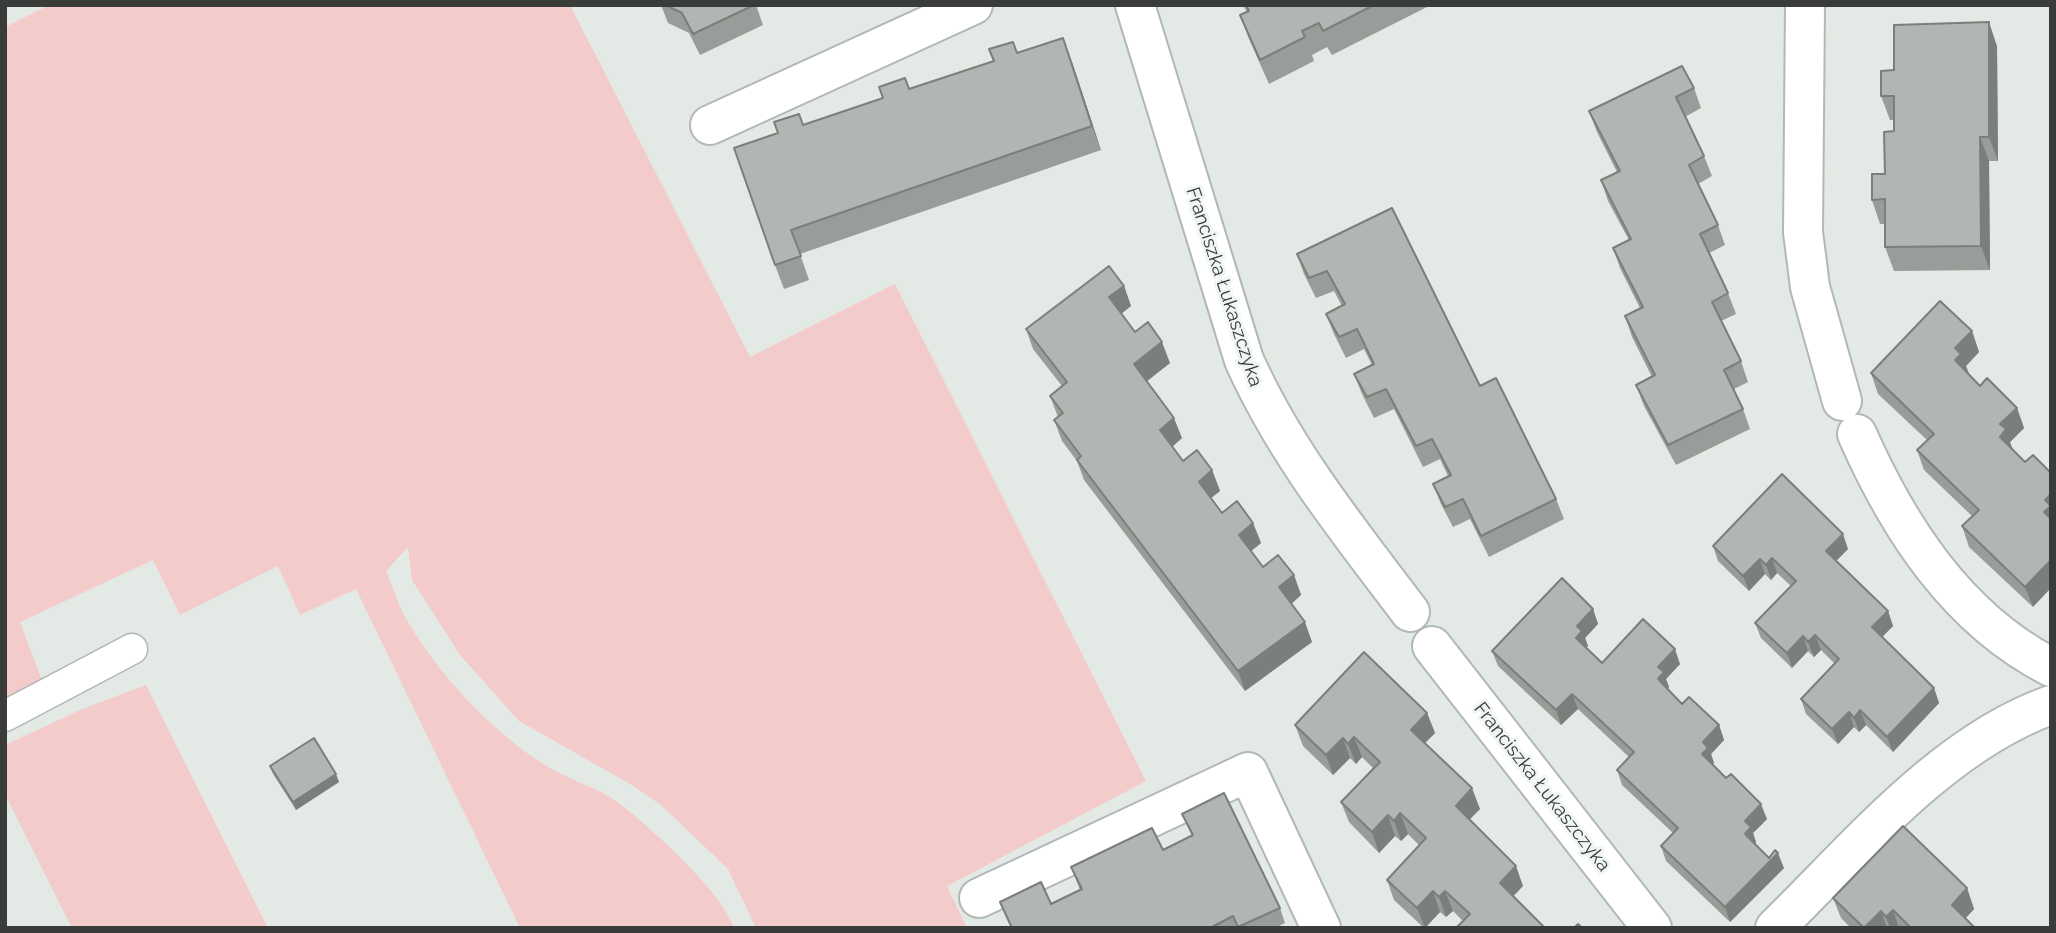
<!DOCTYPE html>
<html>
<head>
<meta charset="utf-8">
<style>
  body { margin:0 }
  #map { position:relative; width:2056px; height:933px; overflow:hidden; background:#e3e9e4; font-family:Raleway,sans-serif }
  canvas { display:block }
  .frame { position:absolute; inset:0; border:7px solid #393c39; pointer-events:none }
</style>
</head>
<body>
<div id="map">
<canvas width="2056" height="933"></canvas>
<div class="frame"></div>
</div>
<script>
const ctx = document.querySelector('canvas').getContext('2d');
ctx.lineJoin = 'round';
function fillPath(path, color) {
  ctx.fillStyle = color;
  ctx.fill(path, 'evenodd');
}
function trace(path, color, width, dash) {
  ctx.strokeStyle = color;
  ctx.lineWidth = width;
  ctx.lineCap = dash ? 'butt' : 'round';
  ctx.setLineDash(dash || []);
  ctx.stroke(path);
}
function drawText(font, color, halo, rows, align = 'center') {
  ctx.font = font + ' Raleway,sans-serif';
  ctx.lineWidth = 6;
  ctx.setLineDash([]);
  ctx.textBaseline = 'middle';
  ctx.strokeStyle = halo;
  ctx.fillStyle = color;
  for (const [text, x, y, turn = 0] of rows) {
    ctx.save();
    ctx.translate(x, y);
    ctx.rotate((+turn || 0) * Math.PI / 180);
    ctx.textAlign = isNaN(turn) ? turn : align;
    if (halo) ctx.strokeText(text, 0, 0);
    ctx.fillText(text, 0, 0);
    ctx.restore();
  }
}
const green = new Path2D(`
  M49 5H570L750 357 895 284 1146 781 947 886 967 928H756L728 869 661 805 632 785 519 721 460 655 412 580 408 547 386 571C393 587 398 605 407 620 436 672 494 734 545 765 567 779 594 786 616 801 649 826 721 890 734 928H520L356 589 300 615 278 566 180 615 153 560 20 622 44 686 5 704V27Z
  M146 685 268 928H72L5 794V745L80 710Z`);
const service = new Path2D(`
  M5 716 132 649`);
const minor = new Path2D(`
  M1135 5 1244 360C1286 454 1349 531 1410 612
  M1805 5 1803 232 1810 287 1842 401
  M710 125 973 5
  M1857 434C1898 527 1957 619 2051 667
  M1432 646 1652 928
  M979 898 1248 772 1321 928
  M1775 928C1856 849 1943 743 2051 705`);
const wall = new Path2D(`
  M661 5H756L763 25 700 55 689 33 668 23Z
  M1243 5H1431L1332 55 1327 47 1312 55 1314 61 1269 84 1249 39 1240 15 1247 12Z
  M1997 46 1998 161H1989L1990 270 1894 271 1885 247V224H1880L1872 200 1885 174 1894 131V120H1890L1881 96 1894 70Z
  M1017 53 1072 62 1101 150 800 254 809 280 784 289 775 265 803 125Z
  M1694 88 1701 108 1685 117 1704 156 1712 176 1698 184 1718 225 1725 245 1709 253 1728 293 1736 314 1721 321 1741 361 1748 382 1734 389 1743 409 1750 429 1676 465 1644 406 1636 385 1652 377 1632 337 1625 316 1640 308 1620 268 1613 248 1629 240 1608 201 1601 180 1617 172 1597 132 1589 111Z
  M1392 208 1480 386 1556 499 1564 519 1489 557 1470 519 1453 527 1441 504 1433 484 1448 476 1440 459 1423 467 1394 409 1374 418 1362 394 1354 374 1372 365 1364 349 1346 358 1334 334 1326 314 1342 306 1334 291 1316 298 1304 274 1297 254Z
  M1124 286 1131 306 1121 314 1135 332 1170 363 1147 381 1182 438 1172 447 1183 461 1212 470 1220 491 1211 498 1222 513 1253 523 1261 543 1251 551 1263 567 1294 575 1301 595 1291 604 1312 642 1245 691 1084 480 1077 461 1062 441 1054 420 1058 417 1050 396 1062 386 1033 349 1026 329Z
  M1972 331 1979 352 1966 366 1969 374 1980 386 2017 408 2024 428 2010 442 2033 607 1969 547 1962 526 1972 516 1924 470 1917 450 1927 440 1878 394 1871 373Z
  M1713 546 1848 549 1836 561 1888 611 1893 626 1882 637 1934 688 1939 703 1893 752 1866 725 1859 732 1854 727 1838 744 1806 714 1801 699 1835 664 1821 650 1814 657 1808 651 1792 668 1761 638 1755 623 1791 586 1777 573 1771 580 1765 574 1749 591 1718 561Z
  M1593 609 1598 624 1585 638 1588 646 1586 648 1602 663 1680 664 1666 679 1669 687 1668 689 1682 704 1719 725 1724 740 1711 754 1714 763 1712 764 1767 819 1753 833 1756 842 1755 844 1769 858 1784 868 1730 922 1666 861 1661 846 1673 833 1622 785 1617 770 1629 757 1578 709 1561 725 1498 666 1492 651Z
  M1427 713 1435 733 1425 743 1480 809 1470 819 1523 886 1463 921 1453 911 1446 917 1440 912 1425 928H1424L1394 900 1387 880 1419 845 1408 834 1401 841 1395 836 1379 853 1349 822 1341 802 1373 768 1362 757 1356 764 1350 758 1333 775 1303 746 1295 725Z
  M270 766 339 782 296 810 273 774Z
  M1182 814 1280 908 1285 923 1275 928H1011L1000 902 1051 904 1080 890 1071 867 1163 850 1192 836Z
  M1967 888 1974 909 1966 918 1975 928H1851L1841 918 1833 898Z`);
const shadedWall = new Path2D(`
  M1989 22 1997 46 1998 161 1989 137Z
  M1063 38 1072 62 1101 150 1092 126Z
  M1980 137 1989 161 1990 270 1981 246Z
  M1124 286 1131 306 1117 317 1109 297Z
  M1972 331 1979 352 1966 366 1969 374 1955 360V348Z
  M1162 342 1170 363 1142 385 1134 364Z
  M2017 408 2024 428 2010 442 2013 450 2000 437V424Z
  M1174 418 1182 438 1167 451 1160 430Z
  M1212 470 1220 491 1206 502 1199 482Z
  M2051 494V532L2044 512 2045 500Z
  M1253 523 1261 543 1246 555 1239 535Z
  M1843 534 1848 549 1831 566 1826 551Z
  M1772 558 1777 573 1771 580 1766 565Z
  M1760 559 1765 574 1749 591 1743 576Z
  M2051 560V588L2033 607 2025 587Z
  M1294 575 1301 595 1287 608 1279 587Z
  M1593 609 1598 624 1585 638 1588 646 1581 653 1576 638 1577 626Z
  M1888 611 1893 626 1877 642 1872 627Z
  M1305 622 1312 642 1245 691 1238 671Z
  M1815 635 1821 650 1814 657 1808 642Z
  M1803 636 1808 651 1792 668 1787 653Z
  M1675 649 1680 664 1666 679 1669 687 1663 694 1658 679V667Z
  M1934 688 1939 703 1893 752 1887 737Z
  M1572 694 1578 709 1561 725 1556 710Z
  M1860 710 1866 725 1859 732 1854 718Z
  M1849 712 1854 727 1838 744 1832 729Z
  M1427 713 1435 733 1418 750 1411 730Z
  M1719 725 1724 740 1711 754 1714 763 1707 769 1702 754 1703 742Z
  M1354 737 1362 757 1356 764 1348 744Z
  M1343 738 1350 758 1333 775 1326 755Z
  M336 774 339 782 296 810 293 802Z
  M1472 788 1480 809 1463 826 1456 806Z
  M1761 804 1767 819 1753 833 1756 842 1750 849 1745 834V821Z
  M1400 813 1408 834 1401 841 1394 821Z
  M1388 815 1395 836 1379 853 1372 832Z
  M1778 853 1784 868 1730 922 1725 907Z
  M1516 866 1523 886 1507 903 1500 883Z
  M1967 888 1974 909 1959 925 1952 905Z
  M1433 891 1440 912 1425 928 1417 908Z
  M1445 891 1453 911 1446 917 1439 897Z
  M1893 910 1899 928H1890L1886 917Z
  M1881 911 1887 928H1865Z`);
const building = new Path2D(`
  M665 5H754L693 34 682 13Z
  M1246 5H1374L1323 31 1319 23 1302 31 1305 37 1260 60 1240 15 1249 11Z
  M1989 22V137H1980L1981 246 1885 247V199L1872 200V174H1885L1884 132 1894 131V96H1881V71L1894 70V25Z
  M1063 38 1092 126 791 230 801 256 775 265 734 148 778 133 774 122 799 114 803 125 883 98 879 87 905 78 909 89 994 61 989 49 1013 42 1017 53Z
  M1682 66 1694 88 1676 97 1704 156 1689 165 1718 225 1700 234 1728 293 1712 302 1741 361 1724 370 1743 409 1668 445 1636 385 1655 375 1625 316 1643 307 1613 248 1631 239 1601 180 1620 171 1589 111Z
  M1392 208 1480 386 1496 378 1556 499 1481 536 1463 499 1445 507 1433 484 1451 475 1432 439 1416 446 1386 389 1367 397 1354 374 1374 364 1357 329 1339 337 1326 314 1345 304 1327 271 1309 278 1297 254Z
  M1109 266 1124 286 1109 297 1135 332 1148 322 1162 342 1134 364 1174 418 1160 430 1183 461 1197 450 1212 470 1199 482 1222 513 1237 501 1253 523 1239 535 1263 567 1278 555 1294 575 1279 587 1305 622 1238 671 1077 460 1081 456 1054 420 1063 413 1050 396 1067 382 1026 329Z
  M1940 301 1972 331 1955 348 1961 354 1955 360 1980 386 1987 378 2017 408 2000 424 2006 429 2000 437 2025 462 2033 455 2051 473V494L2045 500 2051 506 2044 512 2051 519V560L2025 587 1962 526 1979 510 1917 450 1934 434 1871 373Z
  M1782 474 1843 534 1826 551 1888 611 1872 627 1934 688 1887 737 1860 710 1854 718 1849 712 1832 729 1801 699 1839 659 1815 635 1808 642 1803 636 1787 653 1755 623 1796 581 1772 558 1766 565 1760 559 1743 576 1713 546Z
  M1562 578 1593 609 1577 626 1582 631 1576 638 1602 663 1643 619 1675 649 1658 667 1664 672 1658 679 1682 704 1689 697 1719 725 1703 742 1708 748 1702 754 1726 778 1731 774 1761 804 1745 821 1751 827 1745 834 1769 858 1775 850 1778 853 1725 907 1661 846 1678 828 1617 770 1634 752 1572 694 1556 710 1492 651Z
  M1364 652 1427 713 1411 730 1472 788 1456 806 1516 866 1500 883 1545 928H1456L1470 914 1445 891 1439 897 1433 891 1417 908 1387 880 1426 838 1400 813 1394 821 1388 815 1372 832 1341 802 1380 762 1354 737 1348 744 1343 738 1326 755 1295 725Z
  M314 738 336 774 293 802 270 766Z
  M1224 793 1280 908 1238 927 1233 916 1210 928H1012L1000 902 1041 882 1051 904 1082 889 1071 867 1152 828 1163 850 1193 835 1182 814Z
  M1903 826 1967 888 1952 905 1975 928H1911L1893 910 1886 917 1881 911 1864 928 1833 898Z
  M1578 924 1582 928H1574Z`);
const streetNames = [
  ["Franciszka Łukaszczyka",1224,287,72],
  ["Franciszka Łukaszczyka",1542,787,52]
];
fillPath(green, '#f3cbcb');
trace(service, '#b2b8b3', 33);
trace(minor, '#b2b8b3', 42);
trace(service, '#fff', 30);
trace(minor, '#fff', 38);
fillPath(wall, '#979d98');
fillPath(shadedWall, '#7b7f7c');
fillPath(building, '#b0b6b1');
trace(building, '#7b7f7c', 2);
drawText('19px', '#393c39', '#f0f6f1', streetNames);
</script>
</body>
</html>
